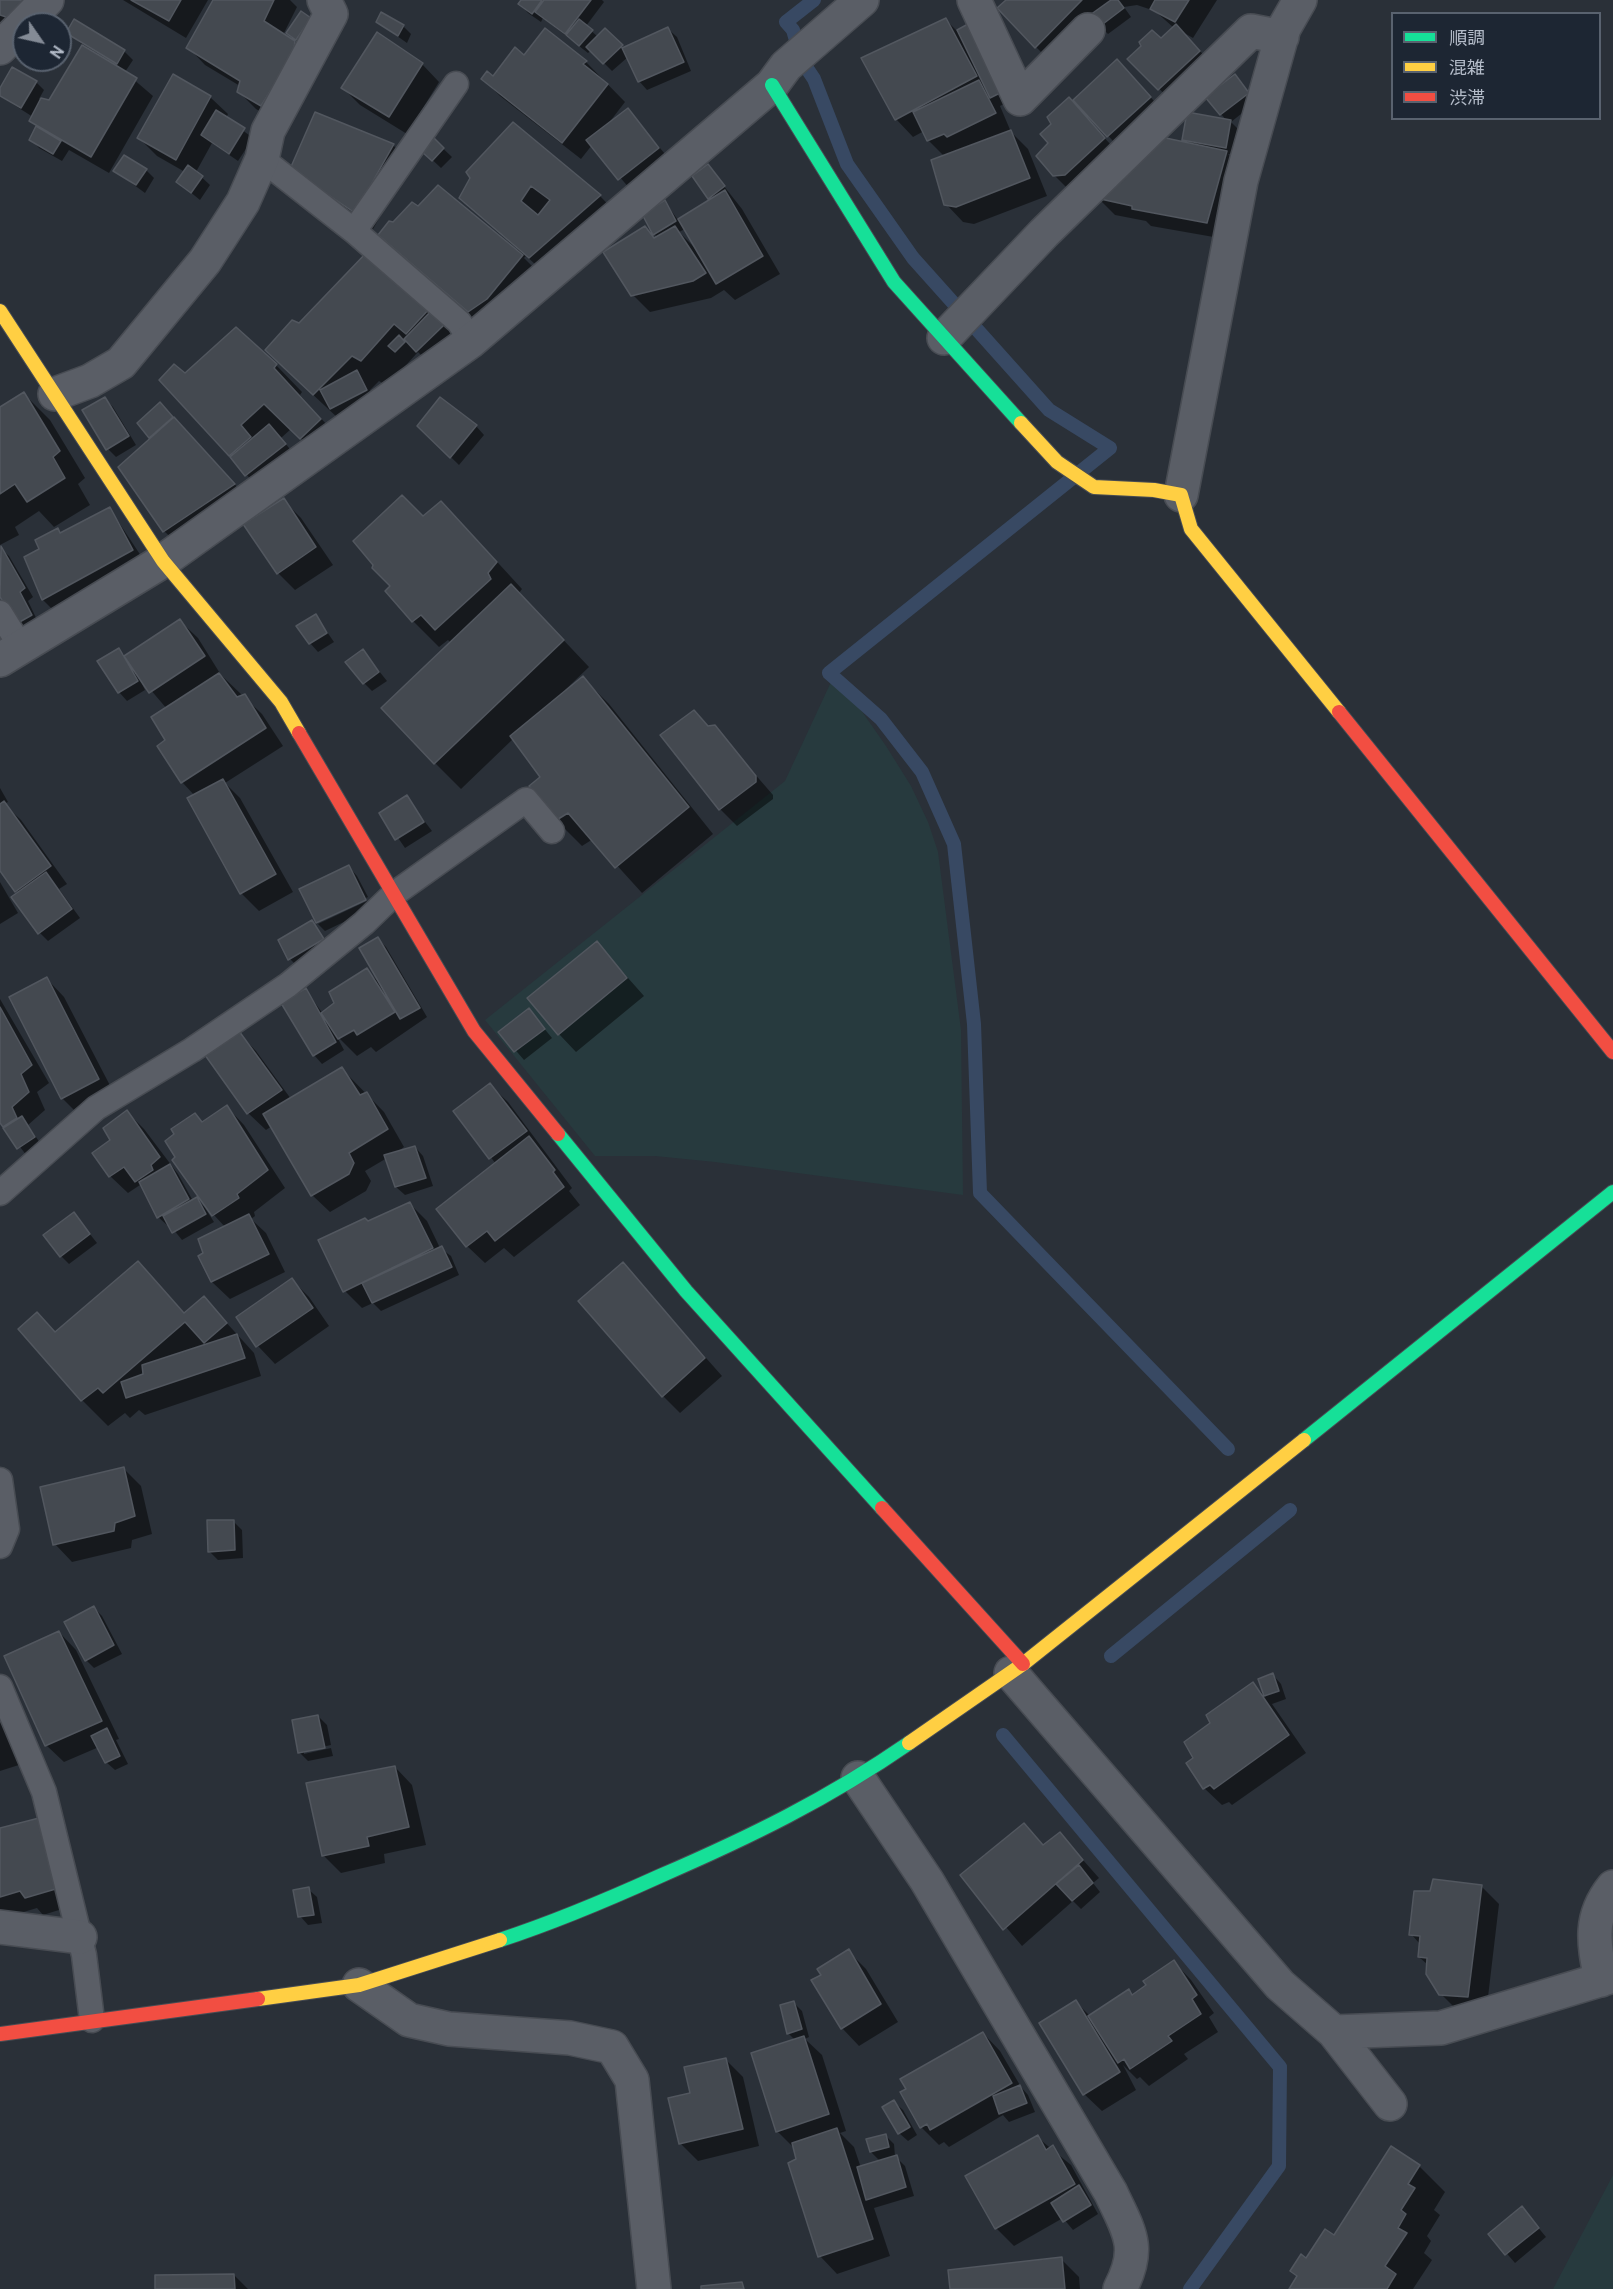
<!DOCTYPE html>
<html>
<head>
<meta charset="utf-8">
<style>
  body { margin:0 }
  #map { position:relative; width:1613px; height:2289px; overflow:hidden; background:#2a3038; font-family:Overpass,"Noto Sans JP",sans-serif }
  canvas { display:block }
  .legend { position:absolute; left:1391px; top:12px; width:210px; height:108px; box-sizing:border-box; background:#1d2633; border:2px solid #59626f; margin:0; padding:8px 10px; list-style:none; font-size:18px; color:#b4bcc9 }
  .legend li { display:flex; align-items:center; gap:12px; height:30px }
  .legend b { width:30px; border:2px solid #59626f }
  .north { position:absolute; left:12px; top:12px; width:60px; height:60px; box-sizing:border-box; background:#1d2633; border:2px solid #59626f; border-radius:50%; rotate:124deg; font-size:16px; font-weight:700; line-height:24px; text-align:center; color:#b4bcc9 }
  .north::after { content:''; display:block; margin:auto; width:21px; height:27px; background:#848b96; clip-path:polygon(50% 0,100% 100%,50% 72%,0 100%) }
</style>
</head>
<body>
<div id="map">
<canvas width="1613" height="2289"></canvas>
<ul class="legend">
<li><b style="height:8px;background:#16e098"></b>順調</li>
<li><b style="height:8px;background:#ffcf43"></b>混雑</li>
<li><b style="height:8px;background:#f24e42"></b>渋滞</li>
</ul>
<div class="north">N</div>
</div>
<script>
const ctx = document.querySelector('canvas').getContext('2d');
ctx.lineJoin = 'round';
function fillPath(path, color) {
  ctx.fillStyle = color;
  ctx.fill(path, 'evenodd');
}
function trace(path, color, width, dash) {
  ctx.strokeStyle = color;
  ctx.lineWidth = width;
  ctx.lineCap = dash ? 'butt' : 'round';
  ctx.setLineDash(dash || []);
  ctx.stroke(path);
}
const green = new Path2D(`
  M831 682 856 703 886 746 911 786 928 822 938 852 961 1030 963 1195 715 1162 655 1156H595L485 1020 785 781Z
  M1613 2175V2289H1553Z`);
const shadow = new Path2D(`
  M0 0H42L0 27Z
  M123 0H208L186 38Z
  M214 0H290L297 7 283 35 312 60 279 123 256 109 238 91 240 86 205 65 188 47Z
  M523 0H602L604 2 586 26 598 37 605 30 624 48 668 29 677 37 691 71 647 90 639 81 628 57 612 71 591 50 588 53 543 18 541 22 528 13 520 4Z
  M1008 0H1217L1193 38 1184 33 1216 69 1177 107 1130 59 1174 28 1155 11 1137 5 1124 7 1131 17 1108 34 1100 26 1053 64 1036 47Z
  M301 13 319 27 305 48 288 33Z
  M946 20 958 32 967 26 1008 102 1000 106 1011 132 1028 149 1047 196 974 224 963 222 946 204 944 156 928 140 924 131 913 137 896 119Z
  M74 21 124 51 133 60 125 72 153 96 109 173 69 150 62 161 39 148 31 139 37 127 31 121 33 117 0 96V91L36 82 44 90 39 99 50 102 84 46 68 33Z
  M377 22 403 26 411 34 407 43Z
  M60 32 70 42 60 59Z
  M525 57 586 62 625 102 608 124 628 110 676 167 637 197 592 145 581 159 500 96 483 79 493 78Z
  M48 60H59L57 65Z
  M1117 61 1167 115 1125 154 1075 100Z
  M422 64 439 82 407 134 360 105 343 88Z
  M1235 76 1256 102 1231 122 1239 130 1234 155 1228 154 1244 170 1225 239 1151 226 1146 221 1115 215 1098 198 1189 144 1184 139 1227 121 1221 114Z
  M210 97 228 114 226 118 253 138 238 161 212 143 196 172 210 185 200 200 178 182 185 172 157 156 139 138Z
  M1069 99 1122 157 1072 193 1054 175 1051 143Z
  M316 114 394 146 411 163 373 229 310 186Z
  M433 139 452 157 441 168 423 151Z
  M708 166 742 209 780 274 735 300 724 290 711 298 650 312 633 295 645 228 658 240 644 214 665 202 678 220 711 200ZM685 229 696 249 679 232Z
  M146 170 154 178 145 193 115 171Z
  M468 172 600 196 625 222 556 283 526 256 524 258 548 282 495 337 406 261 380 235 419 208 516 251 518 249 487 221Z
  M368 253 433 311 455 335 425 359 418 352 387 386 379 381 370 390 375 399 340 420 293 376 300 325Z
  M276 365 302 392 300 395 346 446 327 464 291 429 281 438 293 453 255 484 161 380 185 375Z
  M24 394 50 420 85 478 78 484 90 505 54 527 39 511 15 527 19 535 0 545V409Z
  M105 399 113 407 136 445 116 457 108 449Z
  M169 413 251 502 182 548 164 531 152 439 139 423Z
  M419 426H476L484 435 459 465Z
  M283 500 301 518 333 565 295 590 278 573Z
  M110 509 149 568 60 617 43 600 26 558 40 549 58 530 61 534Z
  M423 518 467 529 522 589 519 593 589 667 565 690 567 692 583 678 609 704 713 834 642 893 593 839 582 846 556 820 542 778 513 739 461 789 435 763 451 643 448 640 439 647 413 621 392 586Z
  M0 548 9 556 33 597 28 601 39 624 25 631 17 623 0 594Z
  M316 616 334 642 318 652 310 643Z
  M180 621 198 638 221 675 262 714 283 746 225 783 240 798 293 892 259 911 241 893 195 796 182 782 167 740V709L144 682 142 684 145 690 127 701 119 692V650L126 657Z
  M363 651 387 681 372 691 364 683Z
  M714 727 773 795V799L737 826 720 809 710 728Z
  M0 788 8 802 4 804 21 820 67 884 59 889 80 918 48 941 40 933 19 893 0 869Z
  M406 797 432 831 405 848 381 813Z
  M349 867 357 876 368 897 318 921 317 924 301 890Z
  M0 882 18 913 0 924Z
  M369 900 373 908 325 931 318 924Z
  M312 921 331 948 298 967 290 959Z
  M378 939 386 947 427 1017 376 1052 371 1047 357 1056 336 1035 344 1050 322 1064 314 1055 306 990 323 1014 336 1004 366 970 380 983Z
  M597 943 644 996 576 1052 559 1034Z
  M47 979 64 997 116 1097 80 1116 62 1098Z
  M0 999 49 1083 37 1092 45 1110 28 1125 42 1146 27 1156 0 1121Z
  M529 1010 552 1038 524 1060 500 1032Z
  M239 1033 256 1051 291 1099 342 1069 384 1112 404 1147 397 1152 415 1147 423 1156 433 1186 405 1195 396 1187 387 1158 365 1171 371 1181 366 1191 330 1212 312 1195 272 1126 266 1130 248 1113Z
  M490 1085 508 1102 572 1188 569 1191 580 1205 514 1257 504 1248 485 1263 467 1246 496 1164 455 1111Z
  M227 1107 244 1125 285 1188 254 1212 255 1216 251 1219 266 1233 285 1272 230 1299 212 1282 200 1256 225 1227 214 1215 174 1160 203 1123Z
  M127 1112 144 1129 178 1174 193 1201 197 1199 205 1208 214 1222 182 1240 169 1224 167 1225 158 1217 140 1185 128 1193 110 1176 112 1140Z
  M410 1204 427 1221 440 1248 451 1256 459 1275 381 1311 373 1303 362 1308 345 1291 368 1223Z
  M74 1214 97 1243 69 1264 61 1256Z
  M138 1263 185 1313 204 1298 254 1353 261 1376 145 1415 139 1410 130 1418 125 1413 108 1426 82 1400 56 1333Z
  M623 1264 722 1376 680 1413 663 1396Z
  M292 1280 309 1297 329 1326 275 1364 258 1346 238 1317Z
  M124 1469 141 1486 152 1534 132 1540 131 1548 72 1562 55 1544Z
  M233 1521 242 1530 243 1558 218 1560 209 1551Z
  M94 1608 102 1616 122 1654 94 1668 86 1660Z
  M59 1632 76 1650 119 1739 116 1740 128 1764 115 1770 106 1762 99 1747 64 1762 46 1745Z
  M1273 1675 1281 1684 1286 1699 1272 1704 1306 1753 1232 1805 1229 1802 1222 1805 1204 1788 1212 1724 1253 1684 1266 1697 1260 1679Z
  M0 1700 22 1764 0 1771Z
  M318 1716 327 1725 331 1745 304 1751V1754L331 1748 333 1756 308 1761 300 1753 293 1722Z
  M395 1767 412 1785 426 1845 384 1854 385 1863 341 1873 323 1855Z
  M0 1829 75 1905 43 1915 37 1908 0 1919Z
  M1060 1834 1099 1878 1093 1883 1100 1892 1081 1909 1073 1901 1022 1946 962 1875 985 1854 1044 1846Z
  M1481 1886 1499 1904 1486 2014 1459 2012 1441 1994 1428 1965 1419 1957 1420 1944 1411 1934 1431 1893Z
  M308 1889 317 1897 322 1923 308 1925 300 1916Z
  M848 1951 866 1969 898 2022 859 2046 842 2028 823 1975Z
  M1174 1962 1191 1980 1214 2013 1209 2017 1218 2032 1184 2054 1188 2059 1149 2086 1140 2077 1137 2079 1123 2065 1136 2090 1102 2111 1084 2094 1076 2002 1090 2016 1128 1991 1133 1996Z
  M793 2002 802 2011 809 2037 805 2039 822 2055 846 2131 840 2133 854 2147 861 2168 881 2162 871 2152 885 2135 894 2144 895 2156 905 2166 914 2196 874 2208 890 2256 837 2274 820 2256 795 2149 777 2131 795 2040 788 2033Z
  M983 2033 1000 2051 1021 2087 1028 2095 1035 2112 1009 2122 1003 2115 949 2147 944 2142 939 2145 921 2127 902 2093Z
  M725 2059 743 2077 759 2146 698 2161 680 2143 692 2094Z
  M894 2102 903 2110 917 2135 908 2141 899 2133Z
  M1037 2137 1071 2165 1098 2214 1073 2230 1063 2218 1014 2246 996 2228 967 2176Z
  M1419 2166 1445 2192 1434 2210 1440 2215 1427 2236 1431 2241 1424 2253 1432 2260 1413 2289H1291L1298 2278 1292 2271Z
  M1522 2208 1546 2237 1515 2263 1490 2234Z
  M1061 2259 1079 2277 1080 2289H952Z
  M234 2275 248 2289H156Z`);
const stream = new Path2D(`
  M814 0 786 22 793 30 802 61 814 79 847 164 913 258 1049 410 1110 448 829 673 881 719 922 772 954 844 974 1024 980 1193 1228 1449
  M1111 1656 1290 1510
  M1003 1735 1280 2067 1279 2166 1190 2289`);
const building = new Path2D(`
  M0 0H26L15 20 0 15Z
  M131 0H181L169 21Z
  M213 0H274L264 21 295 41 293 55 261 106 237 92 240 81 186 48Z
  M521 0H542L532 14 518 4Z
  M544 0H591L565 34 535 12Z
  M1006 0H1082L1035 48 997 8Z
  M1111 0H1118L1124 8 1099 27 1090 15Z
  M1155 0H1189L1175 22 1150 9Z
  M301 11 311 18 296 40 286 33Z
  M381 12 404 25 398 36 376 22Z
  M946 18 977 76 895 120 861 58Z
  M74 19 125 50 117 64 66 33Z
  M579 19 593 30 579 46 566 35Z
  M968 24 1000 93 990 98 957 30Z
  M1176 24 1200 51 1158 90 1127 59 1141 46 1139 42 1152 30 1161 38Z
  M668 27 684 62 638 82 622 48Z
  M545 28 587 61 583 64 608 84 562 143 481 79 487 71 493 76 515 47 524 55Z
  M605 28 623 45 603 64 586 47Z
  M377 32 423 63 389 117 341 88Z
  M82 45 137 78 91 157 29 121 41 98 49 100Z
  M1117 59 1151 97 1107 137 1073 100Z
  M12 67 37 81 21 108 0 96V88Z
  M173 74 211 96 176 160 137 138Z
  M1235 74 1249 93 1220 115 1205 97Z
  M979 80 996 113 947 137 944 134 927 141 913 112Z
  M1069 97 1105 138 1065 175 1053 176 1036 156 1048 143 1040 134 1051 124 1047 117Z
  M628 108 659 148 618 180 586 140Z
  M216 110 245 128 229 154 201 135Z
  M315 112 394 144 355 213 290 169Z
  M1187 112 1231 120 1226 148 1182 140Z
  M513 122 601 195 529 258 459 198 470 178 466 172ZM531 186 550 200 538 215 521 201Z
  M36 126 61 141 53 154 29 140Z
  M1011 130 1030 178 956 207 944 205 931 160Z
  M433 137 444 148 432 161 421 151Z
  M1161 137 1227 151 1207 223 1132 209V206L1096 198Z
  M124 155 147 169 136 185 113 171Z
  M708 164 725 186 708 199 692 176Z
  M188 165 203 176 191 193 176 182Z
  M438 185 523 255 487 299 468 312 378 235 389 221 393 222 412 202 418 206Z
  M725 190 763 256 716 284 678 219Z
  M665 200 676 221 653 235 642 214Z
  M645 226 654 238 675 226 706 273 693 281 631 296 603 252Z
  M368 251 430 308 406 334 394 324 361 361 352 356 313 395 265 350 292 320 299 323Z
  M433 309 444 318 443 326 416 352 404 339Z
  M236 327 277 364 274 368 321 419 300 439 264 404 241 425 251 437 229 456 159 380 174 364 185 373Z
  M399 335 405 342 395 352 388 346Z
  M357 370 367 390 330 409 320 390Z
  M24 392 60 451 53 457 65 478 27 502 15 484 0 494V407Z
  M105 397 129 436 106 450 82 410Z
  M440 397 477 425 450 458 417 426Z
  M160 402 173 417 149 438 137 423Z
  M174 417 235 484 163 532 118 467Z
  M269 424 286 444 245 476 230 457Z
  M402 495 423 516 441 501 497 562 488 573 491 579 435 630 421 615 412 622 385 591 390 586 372 568 373 565 353 541Z
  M284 498 316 547 277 574 243 524Z
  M110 507 133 550 42 600 24 557 39 549 35 540 58 528 60 533Z
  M1 546 25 588 20 592 32 615 16 624 0 597Z
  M511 584 564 640 434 764 381 708Z
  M316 614 327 633 309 644 296 626Z
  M180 619 205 656 149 693 124 656Z
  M119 648 138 681 118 693 97 661Z
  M363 649 379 672 363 684 345 662Z
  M219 673 237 697 245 694 266 728 181 783 157 746 165 740 151 717Z
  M583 676 689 807 615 868 568 813 555 821 529 786 540 777 510 736Z
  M694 710 708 726 715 725 756 776V782L719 810 660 735Z
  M223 779 276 874 240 894 187 798Z
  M407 795 424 822 395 840 379 813Z
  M4 801 51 866 15 892 0 871V804Z
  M349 865 366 900 316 923 299 889Z
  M46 872 72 909 38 934 11 897Z
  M312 920 324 939 288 960 278 940Z
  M378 937 420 1008 400 1019 359 948Z
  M597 941 627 978 558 1035 527 998Z
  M367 968 395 1012 357 1035 354 1030 338 1039 321 1013 334 1003 329 992Z
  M47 977 99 1079 61 1099 9 997Z
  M306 988 336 1042 313 1056 281 1003Z
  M0 1007 32 1065 21 1074 29 1092 12 1107 17 1118 3 1127 0 1123Z
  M529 1008 545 1029 514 1052 498 1032Z
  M239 1031 282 1090 247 1114 205 1055Z
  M342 1067 360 1095 367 1092 388 1129 349 1153 354 1163 349 1174 311 1196 263 1114Z
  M490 1083 527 1131 489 1159 453 1111Z
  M227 1105 268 1170 237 1194 239 1198 212 1216 172 1160 175 1157 165 1141 174 1134 171 1129 195 1113 202 1122Z
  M127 1110 160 1157 151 1165 153 1170 135 1182 124 1167 109 1177 92 1153 110 1140 103 1128Z
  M22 1116 35 1137 17 1149 3 1128Z
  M529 1136 555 1170 553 1172 564 1187 495 1241 487 1231 466 1247 436 1209Z
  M415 1146 426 1178 395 1187 384 1155Z
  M170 1164 189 1199 157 1218 139 1182Z
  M197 1197 206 1214 172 1233 163 1216Z
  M410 1202 433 1248 343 1292 318 1240 365 1218 368 1221Z
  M74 1212 90 1234 60 1257 43 1235Z
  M249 1214 269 1254 211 1282 198 1256 203 1253 198 1239Z
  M442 1246 452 1267 372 1303 362 1283Z
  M138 1261 184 1313 204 1296 227 1323 204 1343 185 1322 103 1393 98 1388 81 1401 18 1329 37 1312 55 1332Z
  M623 1262 705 1358 662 1397 578 1301Z
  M292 1278 313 1308 256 1347 236 1317Z
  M237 1334 245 1358 126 1398 121 1382 143 1374 142 1365Z
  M124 1467 135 1516 115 1523 114 1531 53 1545 40 1487Z
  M207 1520H234L235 1550 208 1552Z
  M94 1606 114 1645 85 1661 64 1622Z
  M59 1631 102 1721 45 1746 4 1656Z
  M1273 1673 1279 1691 1264 1696 1258 1679Z
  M1253 1682 1289 1735 1214 1789 1210 1785 1203 1789 1186 1763 1193 1758 1184 1742 1210 1723 1206 1715Z
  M318 1715 325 1748 298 1753 292 1720Z
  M107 1728 120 1756 105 1763 91 1736Z
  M395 1766 409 1827 367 1837 369 1846 322 1856 306 1783Z
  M39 1818 59 1888 25 1898 20 1891 0 1897V1828Z
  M1024 1823 1043 1845 1060 1832 1083 1860 1003 1930 960 1875Z
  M1079 1865 1093 1883 1072 1901 1056 1884Z
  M1433 1879 1482 1885 1468 1997 1439 1995 1426 1974 1427 1958 1418 1957 1420 1936 1409 1935 1414 1891H1430Z
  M309 1887 314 1915 298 1917 293 1890Z
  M849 1949 881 2004 841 2029 811 1980 821 1975 817 1969Z
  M1174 1960 1197 1995 1192 1999 1201 2014 1168 2036 1172 2041 1130 2069 1124 2059 1118 2063 1088 2016 1129 1989 1132 1995 1146 1985 1143 1981Z
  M1076 2000 1120 2072 1083 2095 1039 2023Z
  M794 2001 802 2029 787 2034 780 2005Z
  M983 2032 1012 2083 930 2130 927 2124 920 2128 900 2092 906 2089 900 2079Z
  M804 2036 829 2114 776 2132 751 2053Z
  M726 2058 743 2129 679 2144 668 2098 690 2093 684 2067Z
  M1020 2085 1027 2103 999 2114 993 2096Z
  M894 2100 910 2127 898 2134 882 2107Z
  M837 2128 873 2239 818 2257 788 2163 796 2159 792 2143Z
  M886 2134 889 2147 870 2152 866 2139Z
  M1038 2135 1046 2150 1053 2145 1075 2184 995 2229 965 2176Z
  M1391 2146 1420 2165 1408 2184 1415 2188 1401 2210 1406 2214 1398 2228 1407 2233 1385 2266 1396 2274 1387 2289H1289L1297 2276 1290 2271 1301 2254 1306 2258 1325 2229 1334 2235Z
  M897 2155 906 2187 866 2200 857 2167Z
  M1079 2185 1091 2205 1063 2222 1051 2203Z
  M1522 2206 1539 2228 1505 2255 1488 2234Z
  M1062 2257 1065 2289H950L948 2270Z
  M234 2274 235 2289H155V2275Z
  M742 2282 744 2289H701V2286Z`);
const lane = new Path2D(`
  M262 159 354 231 459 322 471 341
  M354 231 456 84
  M0 613 21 647
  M0 1193 96 1108 192 1050 288 985 364 923 394 894 526 800 552 831
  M0 1480 7 1529 0 1546
  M0 1687 44 1792 84 1955 92 2020`);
const street = new Path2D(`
  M974 0 1020 99 1088 30
  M0 48 47 0
  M944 338 1044 233 1251 31 1282 37
  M55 394 90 381 121 363 205 261 243 202 262 159 268 131 331 14 324 0
  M1181 495 1241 181 1284 28 1300 0
  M0 660 163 561 471 341 772 85 786 66 862 0
  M1011 1673 1280 1985 1334 2032 1441 2028 1613 1976
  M858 1778 927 1881 1111 2193C1129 2232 1142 2247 1120 2289
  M0 1927 80 1937
  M1601 1980C1594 1944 1588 1918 1613 1887
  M359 1985 409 2020 449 2029 570 2038 612 2047 632 2080 654 2289
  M1334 2032 1390 2104`);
const fast = new Path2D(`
  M772 85 894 282 1021 423
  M558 1134 686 1291 882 1508
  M1304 1440 1613 1192
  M500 1940C555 1922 607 1900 660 1876 750 1837 828 1799 909 1743`);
const slow = new Path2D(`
  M0 311 163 561 281 702 299 733
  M1021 423 1057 462 1094 487 1154 490 1181 495 1191 529 1339 712
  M909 1743 1023 1664 1304 1440
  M258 1999 359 1985 500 1940`);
const jam = new Path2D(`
  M1339 712 1613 1052
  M299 733 474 1031 558 1134
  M882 1508 1023 1664
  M0 2034 258 1999`);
fillPath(green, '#273a3e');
fillPath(shadow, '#0007');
trace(stream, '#384963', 14);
fillPath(building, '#444950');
trace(building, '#52575f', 1.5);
trace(lane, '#484c53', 27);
trace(street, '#484c53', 36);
trace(fast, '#484c53', 16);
trace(slow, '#484c53', 16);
trace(jam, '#484c53', 16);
trace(lane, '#5a5e66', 24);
trace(street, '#5a5e66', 33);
trace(fast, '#16e098', 14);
trace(slow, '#ffcf43', 14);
trace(jam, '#f24e42', 14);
</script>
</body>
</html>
